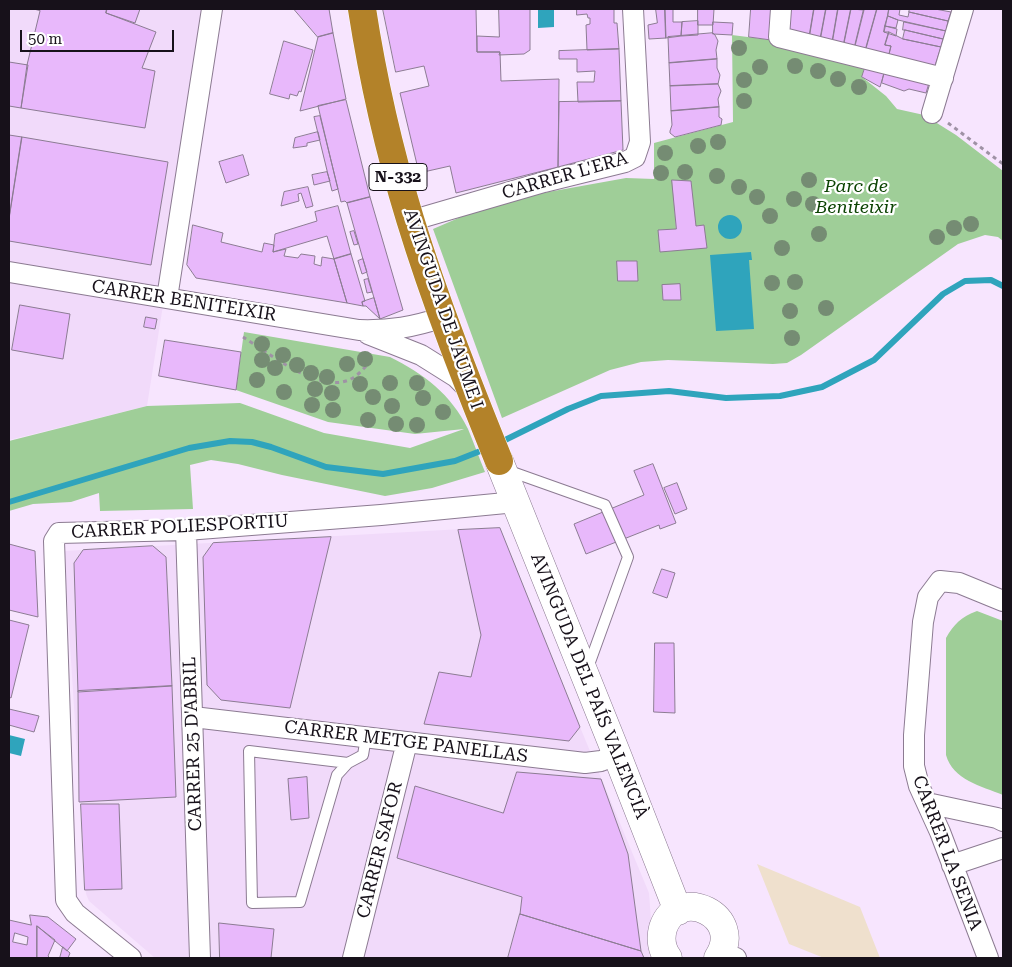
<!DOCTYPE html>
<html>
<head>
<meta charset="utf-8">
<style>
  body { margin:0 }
  #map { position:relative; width:1012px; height:967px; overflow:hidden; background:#f7e5fe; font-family:"Roboto Serif",serif }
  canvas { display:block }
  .frame { position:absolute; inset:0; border:10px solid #17111a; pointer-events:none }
  .scale { position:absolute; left:20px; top:30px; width:154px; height:22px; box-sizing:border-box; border:2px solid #17111a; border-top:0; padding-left:6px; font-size:15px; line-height:18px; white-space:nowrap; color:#17111a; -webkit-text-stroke:4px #fff; paint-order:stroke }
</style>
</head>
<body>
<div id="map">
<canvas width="1012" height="967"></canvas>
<div class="frame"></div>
<div class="scale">50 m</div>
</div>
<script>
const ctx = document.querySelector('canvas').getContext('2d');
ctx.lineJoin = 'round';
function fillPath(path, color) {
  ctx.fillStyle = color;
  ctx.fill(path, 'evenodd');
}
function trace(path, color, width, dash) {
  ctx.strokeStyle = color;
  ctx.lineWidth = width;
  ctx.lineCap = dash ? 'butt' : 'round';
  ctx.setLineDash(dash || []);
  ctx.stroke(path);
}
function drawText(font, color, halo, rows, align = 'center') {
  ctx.font = font + ' "Roboto Serif",serif';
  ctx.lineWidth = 4.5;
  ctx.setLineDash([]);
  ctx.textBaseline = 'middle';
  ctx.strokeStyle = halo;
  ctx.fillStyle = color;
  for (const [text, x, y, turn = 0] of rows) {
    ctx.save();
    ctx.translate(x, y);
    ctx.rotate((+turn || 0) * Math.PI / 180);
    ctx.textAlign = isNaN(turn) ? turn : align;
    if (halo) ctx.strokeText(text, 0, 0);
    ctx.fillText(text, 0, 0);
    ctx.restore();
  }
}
const commercial = new Path2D(`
  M757 864 860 907 880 958H824L789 944Z`);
const built = new Path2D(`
  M9 9H210L147 406 9 440Z
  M499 527 580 727 649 893 652 934 649 958H155L89 901 86 894 64 551Z`);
const green = new Path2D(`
  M732 35 771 40 865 65 862 77 886 96 897 109 924 115 956 135 1003 171V241L998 237 985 235 958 244 801 355 787 363 773 364 668 360 641 362 610 370 502 418 433 229 477 210 537 194 626 178 654 179V143L733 122Z
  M244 332 390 357C424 374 451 394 468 429 474 443 479 458 485 472L432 488 385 496 282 475 238 464 211 460 190 465 193 509 100 511 99 493 71 502 33 504 9 511V441L147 406 240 403 324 433 410 448 464 429 415 434 328 422 236 390Z
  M977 611 1003 621V795C981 786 953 780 946 755V638C954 624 961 617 977 611Z`);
const water = new Path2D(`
  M538 9H554V27L538 28Z
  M718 227a12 12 0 1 1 24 0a12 12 0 1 1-24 0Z
  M751 252 752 260H749L754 329 716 331 710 255Z
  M9 735 25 739 21 756 9 753Z`);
const stream = new Path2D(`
  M499 443 568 409 601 396 669 391 726 398 780 396 822 387 874 360 943 294 965 281 991 280 1003 286
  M9 502 189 448 230 441 252 442 271 447 326 467 383 474 455 461 488 448`);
const building = new Path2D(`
  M34 9H107L106 13 156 32 142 68 155 71 145 128 21 108 27 65 40 11Z
  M107 9H140L135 23 106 13Z
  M294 9H329L333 33 318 37Z
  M383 9H476L477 52H500L501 81 559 79 558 167 456 193 450 166 419 173 400 93 429 86 424 66 396 72Z
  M499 9H530V50L524 54 499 55 500 52H477V36L499 37Z
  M577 9H614V23H617L619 49 587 50 586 25 590 24V18H588L587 14 577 15Z
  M656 9H665L666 38 649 39 648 25 657 23Z
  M665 9H673V22H682L681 36 666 38Z
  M698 9H714L713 25H698Z
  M751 9H773L771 40 749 37Z
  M788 9H814L809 39 786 33Z
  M814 9H826L820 41 809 39Z
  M826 9H838L832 44 820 41Z
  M838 9H851L843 48 832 44Z
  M851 9 864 10 854 50 843 48Z
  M864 9H877L865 52 854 50Z
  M877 9H889L884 32H889L885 45 891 46 888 58 865 52Z
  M889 9H900L899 15 908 17 909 12 948 21 946 31 898 20 888 16Z
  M910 9H935L951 12 948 21 909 12Z
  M888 16 898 20 896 28 885 26Z
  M698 21V35L681 36 682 22Z
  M713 22 733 23 732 35 713 34Z
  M904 22 946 31 943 39 905 30H903Z
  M885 26 897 29 896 36 884 32Z
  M905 30 943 39 941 47 903 39Z
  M889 32 903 39 941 47 935 66 888 58 891 46 885 45Z
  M333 33 346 99 300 111 318 37Z
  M713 33 715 35 718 41 716 50 717 59 669 63 668 37Z
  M284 41 313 50 301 92 299 91 297 96 290 94 289 99 270 94Z
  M619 49 621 101 578 102 577 82H594L595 71 577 72V59H559V51Z
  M717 59V68L720 75 718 84 670 86 669 63Z
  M9 62 28 65 21 108 9 106Z
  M866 65 885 70 880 87 862 77Z
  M885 70 929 83 926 93 909 89 904 91 882 83Z
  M718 84 721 91 718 99 719 107 671 111 670 86Z
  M346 100 370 197 347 203 345 201 341 202 318 106Z
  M621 101 623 150 558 167 559 102Z
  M719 107V117L722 119 721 125 675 137 670 133V131L672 125 671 111Z
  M320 116 338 189 332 191 314 117Z
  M318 132 320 140 307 143V146L293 148 295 138Z
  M9 135 22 137 9 219Z
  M22 137 168 162 151 265 9 241V218Z
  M243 155 249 175 226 183 219 162Z
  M327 172 330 181 314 185 312 175Z
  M672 180 691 181 696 226 704 225 707 248 660 252 658 230 676 229Z
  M308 187 313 206 306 208 301 193 298 194 299 201 281 206 284 192Z
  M370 197 403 310 380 319 347 203Z
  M338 206 351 254 334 259 327 236 273 252 275 234 317 221 315 212Z
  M193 225 223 233 221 242 262 252 264 243 274 245 273 252 286 249 284 256 298 258 301 254 315 256 314 264 321 266 322 257 334 259 347 303 196 278 187 265Z
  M354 231 358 244 354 245 350 232Z
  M351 254 365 301 362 302 363 306 347 303 334 259Z
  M363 259 367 272 362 274 358 261Z
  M617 261H637L638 281H618Z
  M368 279 372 292 367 293 364 280Z
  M680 284 681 300H663L662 285Z
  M374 298 380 319 366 306H363L362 302Z
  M20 305 70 314 63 359 12 350Z
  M146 317 157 319 155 329 144 327Z
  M165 340 241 352 236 390 159 376Z
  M653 464 676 523 660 529 659 525 586 554 574 524 644 495 634 471Z
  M677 483 687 509 675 514 664 488Z
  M500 528 580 727 569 741 424 724 439 672 471 677 481 635 458 530Z
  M331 537 290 708 221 700 207 685 203 557 213 543Z
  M9 544 35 551 38 617 9 610Z
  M153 546 166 557 172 686 78 692 74 563 83 550Z
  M662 569 675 573 667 598 653 593Z
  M9 620 29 625 11 698 9 697Z
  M655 643H674L675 713 654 712Z
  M172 686 176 797 79 802 78 691Z
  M9 709 39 716 34 732 9 725Z
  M517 772 601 779 628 854 641 951 520 914 522 897 397 858 415 786 503 813Z
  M307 777 309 818 291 820 288 779Z
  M81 804H119L122 889 85 890Z
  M520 914 641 951 644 958H508Z
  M30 915 48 917 76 939 67 951 37 926V958H9V920L31 925ZM15 933 28 937 27 945 13 942Z
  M219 923 274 929 271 958H220Z
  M37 926 55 940 48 956 50 958H37Z
  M63 947 70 953 68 958H60Z`);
const path = new Path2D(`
  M948 123 1003 164
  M243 337C269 353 320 395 351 379 359 375 367 365 373 358`);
const lane = new Path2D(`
  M508 475 515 473 605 505 628 557 590 662 584 666
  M348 763 249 751 252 903 300 902 337 775 348 763 363 755 366 737`);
const street = new Path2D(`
  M781 9 779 37 943 78
  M932 113 963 9
  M410 221 544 182 625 162 635 157 640 142 633 9
  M9 272 359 330C391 331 413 327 444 317
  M167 298 212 9
  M368 334 421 355 456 377 470 391
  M186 530 200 958
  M193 717 585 763 601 761 617 755
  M927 803 997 818 1003 821
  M952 865 1003 848
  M722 953 736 958
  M131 958 75 913 66 900 54 541 59 533 186 530 381 515 516 502
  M353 958 407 742
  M988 958 940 832 919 786 914 766V735L923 622 928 597 940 581 959 583 1003 601`);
const secondary = new Path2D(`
  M499 461 617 755 678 911
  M668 958C662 950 660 939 663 928 678 884 746 916 718 958`);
const highway = new Path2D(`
  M362 9C373 80 389 150 410 219 435 301 467 382 499 461`);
const trees = [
  [739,48],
  [795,66],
  [760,67],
  [818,71],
  [838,79],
  [744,80],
  [859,87],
  [744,101],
  [718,142],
  [698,146],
  [665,153],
  [685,172],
  [661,173],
  [717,176],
  [809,180],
  [739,187],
  [757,197],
  [794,199],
  [813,204],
  [770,216],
  [971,224],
  [954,228],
  [819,234],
  [937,237],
  [782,248],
  [795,282],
  [772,283],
  [826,308],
  [790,311],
  [792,338],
  [262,344],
  [283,355],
  [365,359],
  [262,360],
  [347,364],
  [297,365],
  [275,368],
  [311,373],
  [327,377],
  [257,380],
  [390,383],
  [417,383],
  [360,384],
  [315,389],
  [284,392],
  [332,393],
  [373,397],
  [423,398],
  [312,405],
  [392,406],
  [333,410],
  [443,412],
  [368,420],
  [396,424],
  [417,425]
];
const shields = [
  [398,177,58]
];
const shieldNames = [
  ["N-332",398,177]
];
const streetNames = [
  ["CARRER L'ERA",565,176,-16],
  ["CARRER BENITEIXIR",184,301,9],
  ["AVINGUDA DE JAUME I",443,309,71],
  ["CARRER POLIESPORTIU",180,527,-3],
  ["AVINGUDA DEL PAÍS VALENCIÀ",589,686,68],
  ["CARRER METGE PANELLAS",406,742,7],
  ["CARRER 25 D'ABRIL",193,744,-92],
  ["CARRER SAFOR",380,850,-76],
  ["CARRER LA SENIA",947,853,69]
];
const parkNames = [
  ["Parc de",856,187],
  ["Beniteixir",856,208]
];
fillPath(commercial, '#efe0cd');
fillPath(built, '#f1dafa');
fillPath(green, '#9fce98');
fillPath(water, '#2fa4bc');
trace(stream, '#2fa4bc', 6);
fillPath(building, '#e8b8fb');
trace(building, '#8c7c93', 1);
trace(lane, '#8c7b92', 12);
trace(street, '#8c7b92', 22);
trace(secondary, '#8c7b92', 29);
trace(highway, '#fff', 29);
trace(path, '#9f92a5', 3, [4, 4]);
trace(lane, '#fff', 10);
trace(street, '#fff', 20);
trace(secondary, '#fff', 28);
trace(highway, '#b38229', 28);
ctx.fillStyle = '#758c73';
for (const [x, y] of trees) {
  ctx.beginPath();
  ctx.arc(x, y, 8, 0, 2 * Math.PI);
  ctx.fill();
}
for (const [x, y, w] of shields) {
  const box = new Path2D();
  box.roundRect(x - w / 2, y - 13.5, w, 27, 4);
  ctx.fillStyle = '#fff';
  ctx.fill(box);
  trace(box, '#17111a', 1);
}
drawText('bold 16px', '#17111a', null, shieldNames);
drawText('18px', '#17111a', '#fff', streetNames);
drawText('italic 18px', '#0b4302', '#fff', parkNames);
</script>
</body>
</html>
